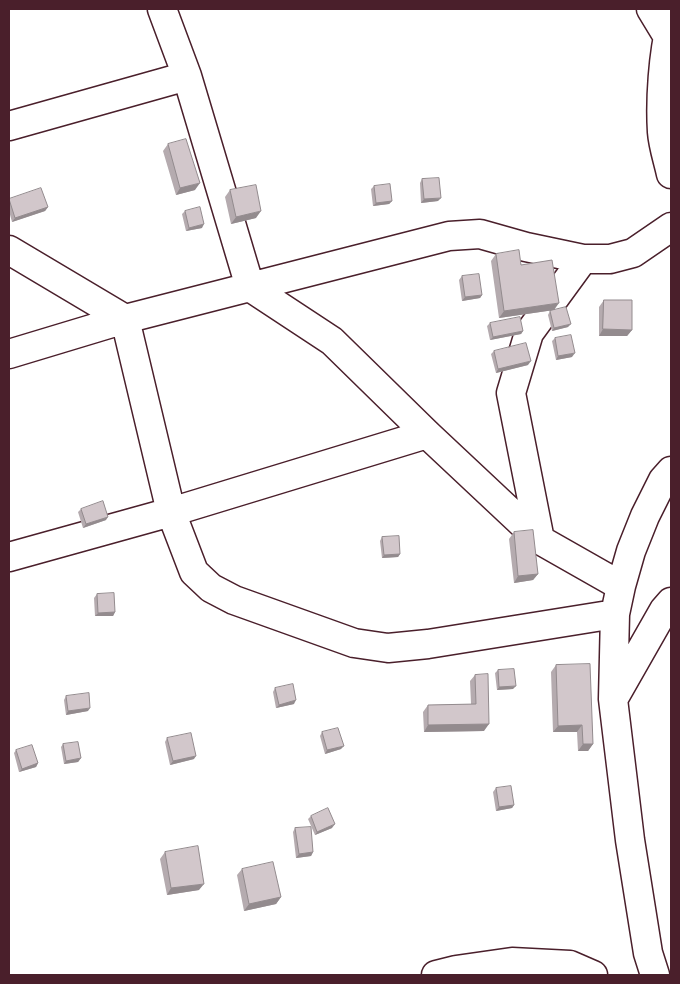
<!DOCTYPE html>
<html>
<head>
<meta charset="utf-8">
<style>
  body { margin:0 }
  #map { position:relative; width:680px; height:984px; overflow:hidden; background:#fff; font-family:"Playpen Sans",sans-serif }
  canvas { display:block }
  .frame { position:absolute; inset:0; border:10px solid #4a1f2b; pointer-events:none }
</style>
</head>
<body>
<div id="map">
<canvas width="680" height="984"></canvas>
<div class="frame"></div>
</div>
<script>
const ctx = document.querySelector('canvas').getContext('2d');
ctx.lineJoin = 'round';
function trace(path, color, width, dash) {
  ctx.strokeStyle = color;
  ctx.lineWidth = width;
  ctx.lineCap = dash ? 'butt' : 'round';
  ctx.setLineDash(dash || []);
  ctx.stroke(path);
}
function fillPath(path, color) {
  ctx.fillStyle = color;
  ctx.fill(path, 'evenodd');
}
const minor = new Path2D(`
  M162 9 187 76 250 287 332 341 427 434 540 540 621 586
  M651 9 668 37
  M671 23C663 54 660 100 662 132 663 146 668 160 671 174
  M9 126 187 76
  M9 250 125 319 171 512 194 572 211 588 234 600 354 643 388 648 428 644 615 614
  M9 354 125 319 449 236 480 234 526 247 583 259H610L633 253 671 227
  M540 540 511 393 529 333 583 259
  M9 557 171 512 427 434
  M615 696 664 610 671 602
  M436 975 456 970 512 962 570 965 593 975
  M655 975 648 953 630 840 613 699 615 614 621 586 631 551 645 516 663 480 671 471`);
const wall = new Path2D(`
  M168 144 195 190 176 195 163 151Z
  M422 179 438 201 421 203 420 183Z
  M374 186 392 201 389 204 373 206 371 189Z
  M230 190 256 218 231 224 225 197Z
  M9 199 48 207 45 211 12 222 9 211Z
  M185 211 202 228 186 231 182 214Z
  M496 254 521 265 554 310 499 318 491 261Z
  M462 276 482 295 480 298 462 301 459 280Z
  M604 300 632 330 627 336H599V307Z
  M550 311 568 327 552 331 548 315Z
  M490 323 523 331 521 334 490 340 487 326Z
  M555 338 572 357 556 360 552 341Z
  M494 351 528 365 496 373 491 354Z
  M81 509 106 520 83 528 78 512Z
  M514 532 538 574 533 580 514 583 509 539Z
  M382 537 400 554 398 557 382 558 380 541Z
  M97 594 115 612 113 616H95L94 598Z
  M556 665 593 744 588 751H578L577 732H553L551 672Z
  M498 670 513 689 497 690 495 673Z
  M475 675 484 731 424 732 423 712 428 705 471 704 470 681Z
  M275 688 294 704 276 708 273 692Z
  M66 696 88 711 66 715 64 700Z
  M322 732 341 749 325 754 320 736Z
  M167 738 194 759 170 765 165 742Z
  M63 744 81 758 78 762 64 764 61 747Z
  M16 750 38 763 36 767 19 772 14 753Z
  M496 788 514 805 512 808 496 811 493 792Z
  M311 816 332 828 315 835 308 819Z
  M295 828 313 852 311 856 296 858 293 832Z
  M165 852 199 890 167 895 160 859Z
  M242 869 281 897 276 904 244 911 237 875Z`);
const shadedWall = new Path2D(`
  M200 183 195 190 176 195 180 188Z
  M441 198 438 201 421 203 424 199Z
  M392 201 389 204 373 206 376 203Z
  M48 207 45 211 12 222 15 218Z
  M261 211 256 218 231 224 236 217Z
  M204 224 202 228 186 231 189 228Z
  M482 295 480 298 462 301 465 297Z
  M559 303 554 310 499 318 504 311Z
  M571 324 568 327 552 331 554 328Z
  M603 329 632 330 627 336H599Z
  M523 331 521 334 490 340 493 337Z
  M575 353 572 357 556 360 558 356Z
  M531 361 528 365 496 373 498 369Z
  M108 517 106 520 83 528 86 524Z
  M400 554 398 557 382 558 384 555Z
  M538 574 533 580 514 583 518 576Z
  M115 612 113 616H95L98 613Z
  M516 686 513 689 497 690 499 687Z
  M296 700 294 704 276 708 279 705Z
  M90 708 88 711 66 715 68 711Z
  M489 724 484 731 424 732 428 725Z
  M582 725 577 732H553L558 726Z
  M583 744H593L588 751H578Z
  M344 746 341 749 325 754 327 750Z
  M196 756 194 759 170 765 173 761Z
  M81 758 78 762 64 764 66 761Z
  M38 763 36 767 19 772 22 769Z
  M514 805 512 808 496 811 499 807Z
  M335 824 332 828 315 835 317 832Z
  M313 852 311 856 296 858 299 854Z
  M204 884 199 890 167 895 171 888Z
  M281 897 276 904 244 911 249 904Z`);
const building = new Path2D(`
  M186 139 200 183 180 188 168 144Z
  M439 178 441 198 424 199 422 179Z
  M390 184 392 201 376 203 374 186Z
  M256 185 261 211 236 217 230 190Z
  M41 188 48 207 15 218 9 199Z
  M200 207 204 224 189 228 185 211Z
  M519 250 521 265 552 260 559 303 504 311 496 254Z
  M479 274 482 295 465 297 462 276Z
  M604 300H632V330L603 329Z
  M566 307 571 324 554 328 550 311Z
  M520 317 523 331 493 337 490 323Z
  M571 335 575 353 558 356 555 338Z
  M526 343 531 361 498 369 494 351Z
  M103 501 108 517 86 524 81 509Z
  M533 530 538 574 518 576 514 532Z
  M399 536 400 554 384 555 382 537Z
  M114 593 115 612 98 613 97 594Z
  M590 664 593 744H583L582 725 558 726 556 665Z
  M514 669 516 686 499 687 498 670Z
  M488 674 489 724 428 725V705L476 704 475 675Z
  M293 684 296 700 279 705 275 688Z
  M89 693 90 708 68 711 66 696Z
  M338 728 344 746 327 750 322 732Z
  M191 733 196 756 173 761 167 738Z
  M78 742 81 758 66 761 63 744Z
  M32 745 38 763 22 769 16 750Z
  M511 786 514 805 499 807 496 788Z
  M328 808 335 824 317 832 311 816Z
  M311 827 313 852 299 854 295 828Z
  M198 846 204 884 171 888 165 852Z
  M273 862 281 897 249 904 242 869Z`);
trace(minor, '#4a1f2b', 31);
trace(minor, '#fff', 28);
fillPath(wall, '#b5abaf');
fillPath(shadedWall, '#938b8e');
fillPath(building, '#d2c7cb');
trace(building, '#938b8e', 1);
</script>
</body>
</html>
